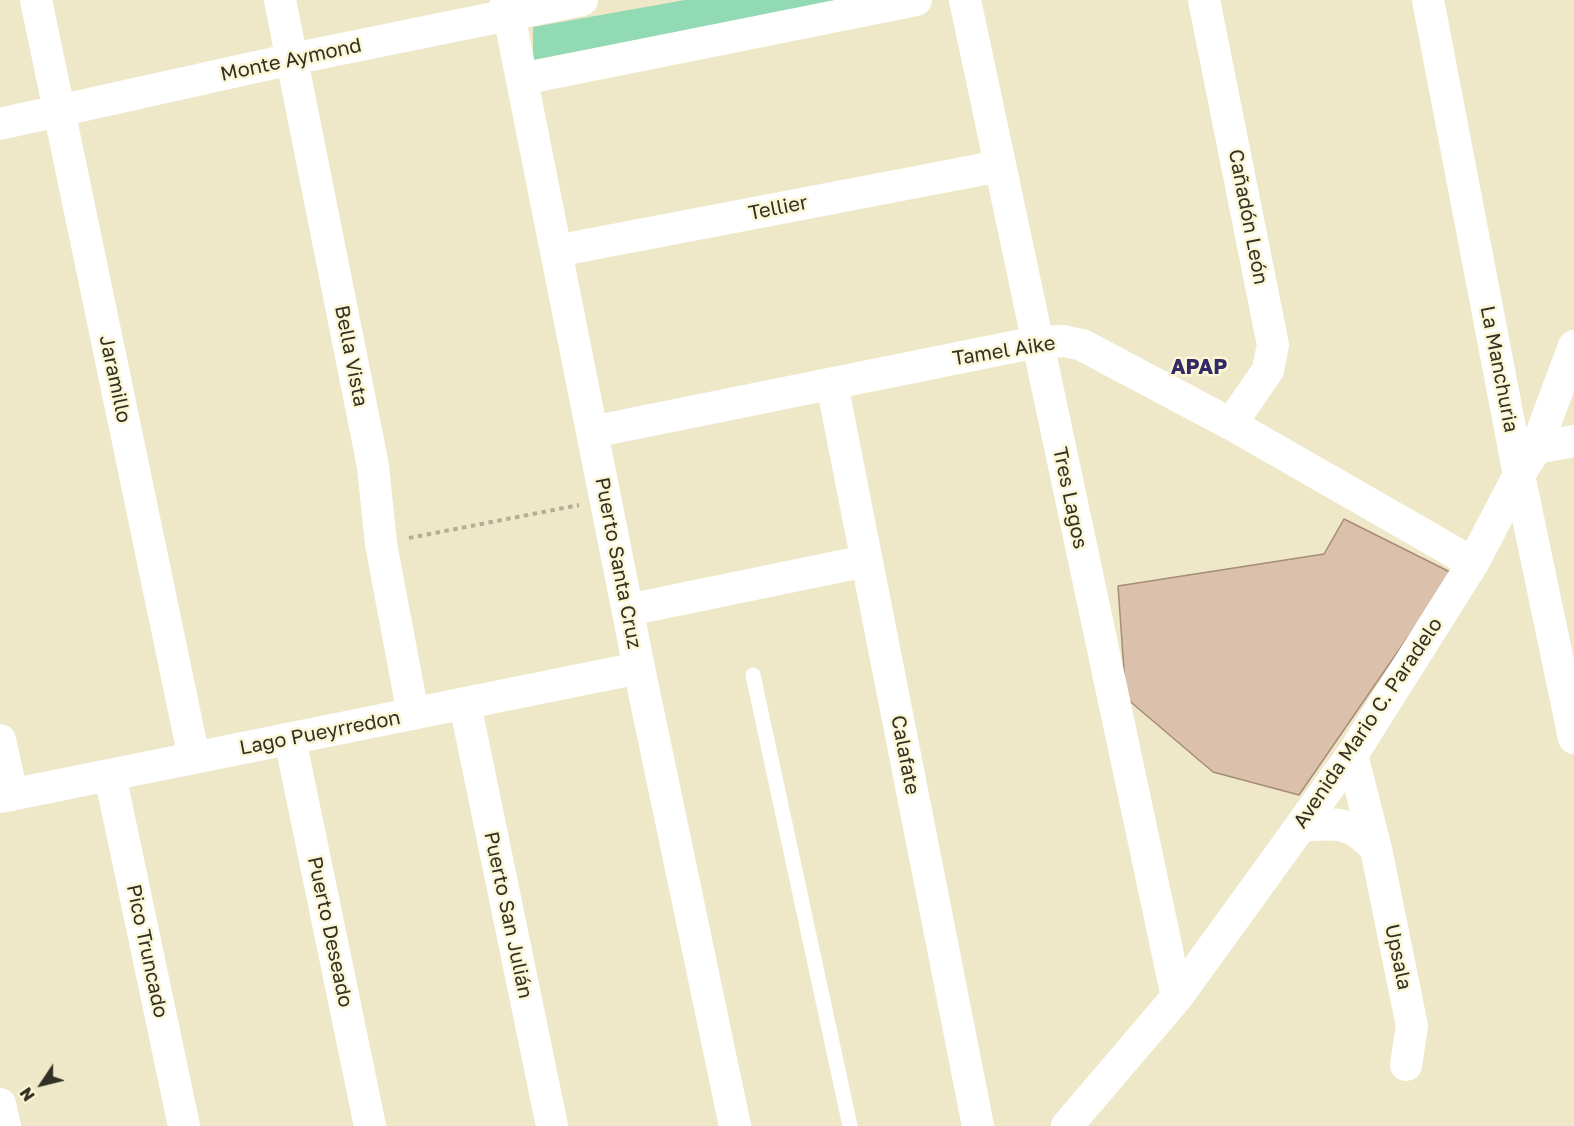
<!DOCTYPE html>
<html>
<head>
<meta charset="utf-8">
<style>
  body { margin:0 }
  #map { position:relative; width:1574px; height:1126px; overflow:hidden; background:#eee8c9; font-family:"Golos Text",sans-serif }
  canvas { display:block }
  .north { position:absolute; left:12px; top:1054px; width:60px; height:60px; -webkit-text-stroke:4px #fbf6d6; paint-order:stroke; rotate:235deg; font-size:16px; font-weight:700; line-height:24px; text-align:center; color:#323024 }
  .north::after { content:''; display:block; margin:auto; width:21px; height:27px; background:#323024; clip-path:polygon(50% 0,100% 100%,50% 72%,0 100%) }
</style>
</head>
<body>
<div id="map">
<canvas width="1574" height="1126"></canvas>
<div class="north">N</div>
</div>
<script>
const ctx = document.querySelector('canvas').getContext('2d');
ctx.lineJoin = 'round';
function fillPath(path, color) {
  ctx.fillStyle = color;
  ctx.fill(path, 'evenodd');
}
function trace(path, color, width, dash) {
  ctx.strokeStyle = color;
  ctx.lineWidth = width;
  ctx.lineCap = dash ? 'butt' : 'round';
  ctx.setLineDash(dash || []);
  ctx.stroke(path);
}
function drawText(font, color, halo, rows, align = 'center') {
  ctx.font = font + ' "Golos Text",sans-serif';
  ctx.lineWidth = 5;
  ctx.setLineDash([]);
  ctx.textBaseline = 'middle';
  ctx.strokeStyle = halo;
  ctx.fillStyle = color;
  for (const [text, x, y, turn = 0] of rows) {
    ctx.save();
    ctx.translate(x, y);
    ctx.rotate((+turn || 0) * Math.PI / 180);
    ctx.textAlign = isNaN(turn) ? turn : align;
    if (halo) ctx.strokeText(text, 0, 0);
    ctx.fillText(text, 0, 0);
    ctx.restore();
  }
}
const green = new Path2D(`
  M685 0H840L533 60V27Z`);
const building = new Path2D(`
  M1344 519 1452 573 1299 795 1213 772 1126 698 1118 586 1324 554Z`);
const path = new Path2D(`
  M409 538 579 505`);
const lane = new Path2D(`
  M753 675 850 1126`);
const street = new Path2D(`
  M36 0 194 758
  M280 0 373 466 381 544 413 714
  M506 0 639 668 735 1126
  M965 0 1177 997
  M1204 0 1273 345 1268 370 1231 424
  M1428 0 1519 475 1574 738
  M522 79 916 0
  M0 124 292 59 582 0
  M556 251 1000 166
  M832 384 978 1126
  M592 432 1037 342 1064 341 1082 345 1231 424 1473 563
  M1536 448 1574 441
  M628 610 866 561
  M465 704 552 1126
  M290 739 370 1126
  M0 740 12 795
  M1352 755 1376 849
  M110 775 184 1126
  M0 797 639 668
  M1301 826C1336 823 1351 820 1376 849L1412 1026 1406 1065
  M0 1104 5 1126
  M1067 1126 1177 997 1352 755 1473 563 1519 475 1536 448 1574 346`);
const streetNames = [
  ["Monte Aymond",291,60,-12],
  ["Tellier",778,208,-11],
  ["Cañadón León",1248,217,79],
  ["Tamel Aike",1004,351,-9],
  ["Bella Vista",351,356,79],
  ["La Manchuria",1499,369,79],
  ["Jaramillo",115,379,78],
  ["Tres Lagos",1070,498,78],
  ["Puerto Santa Cruz",618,563,79],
  ["Avenida Mario C. Paradelo",1368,723,-56],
  ["Lago Pueyrredon",320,733,-11],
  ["Calafate",905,755,79],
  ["Puerto San Julián",508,915,78],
  ["Puerto Deseado",330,932,78],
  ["Pico Truncado",147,951,78],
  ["Upsala",1398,957,78]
];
const neighbourhoodNames = [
  ["APAP",1199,367]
];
fillPath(green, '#92dab4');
fillPath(building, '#dbc1ab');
trace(building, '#a48c77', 1.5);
trace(path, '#b3ae95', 4, [4.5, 4.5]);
trace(lane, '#fff', 15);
trace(street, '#fff', 32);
drawText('20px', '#323024', '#fbf6d6', streetNames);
drawText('bold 21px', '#332964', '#fbf6d6', neighbourhoodNames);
</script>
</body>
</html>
